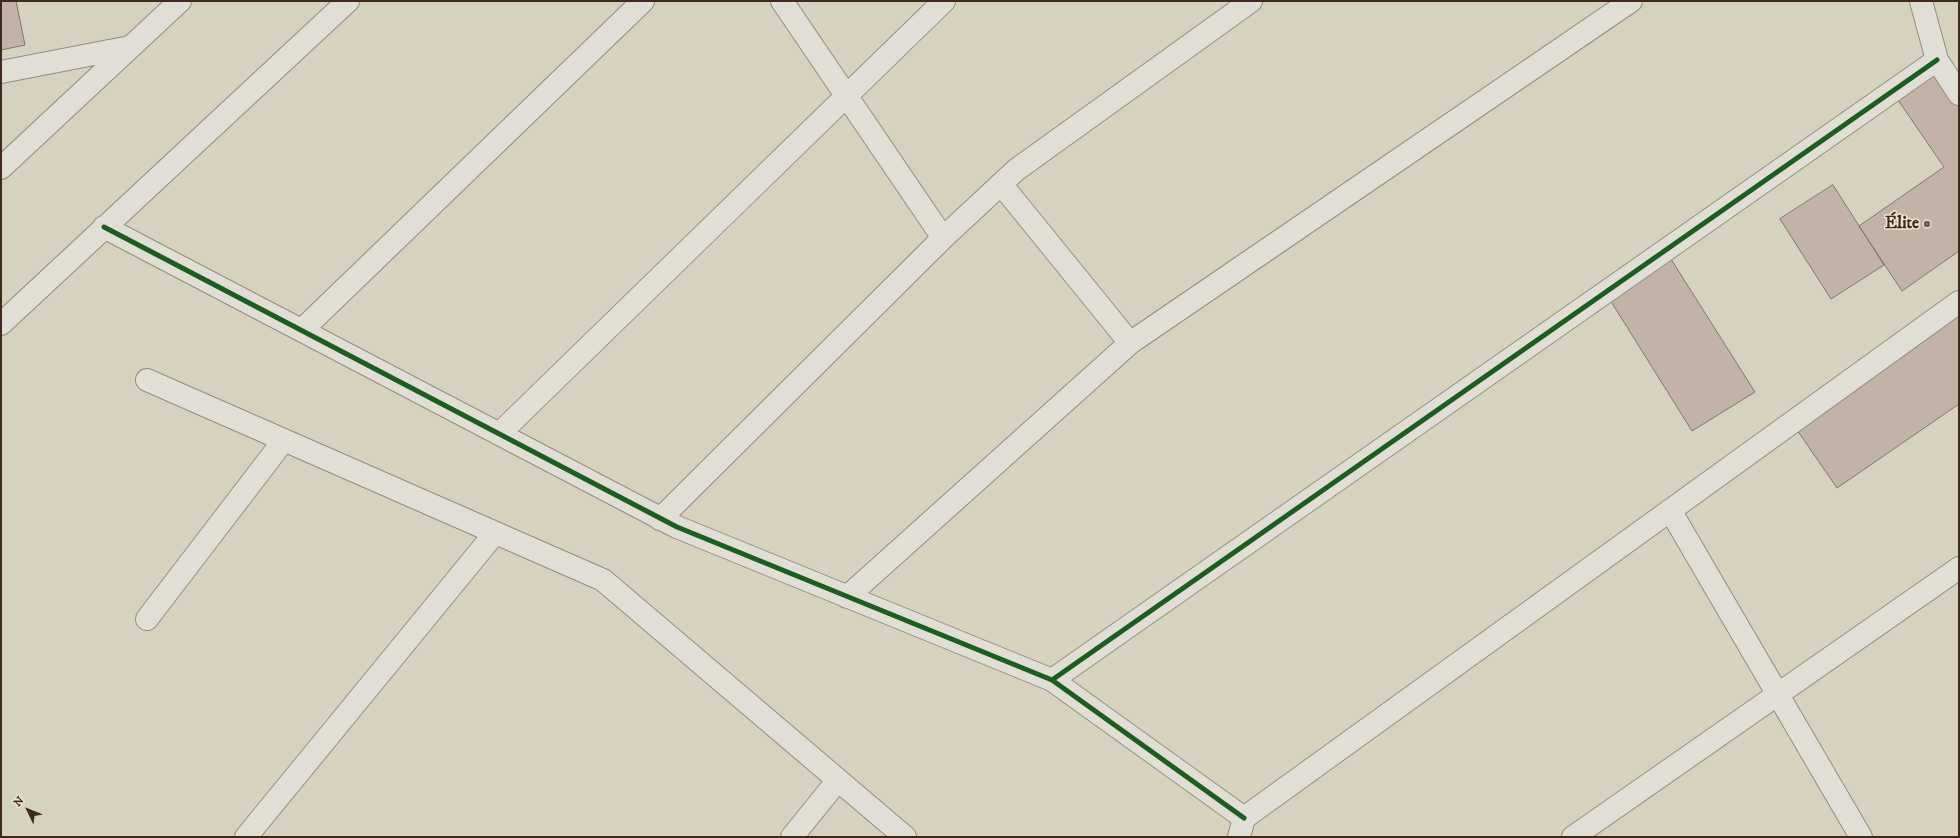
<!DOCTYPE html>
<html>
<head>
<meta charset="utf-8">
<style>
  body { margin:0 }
  #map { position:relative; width:1960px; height:838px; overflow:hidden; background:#d7d2c0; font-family:"IM FELL DW Pica",serif }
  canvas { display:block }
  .frame { position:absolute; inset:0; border:2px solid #3f2a1c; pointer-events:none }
  .north { position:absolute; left:8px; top:790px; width:40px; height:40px; -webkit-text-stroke:3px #ebe5d0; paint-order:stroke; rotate:313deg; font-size:11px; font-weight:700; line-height:16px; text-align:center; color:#3f2a1c }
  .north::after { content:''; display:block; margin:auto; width:14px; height:18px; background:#3f2a1c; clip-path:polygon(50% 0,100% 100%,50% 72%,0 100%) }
</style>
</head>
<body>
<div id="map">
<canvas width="1960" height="838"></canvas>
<div class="frame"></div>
<div class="north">N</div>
</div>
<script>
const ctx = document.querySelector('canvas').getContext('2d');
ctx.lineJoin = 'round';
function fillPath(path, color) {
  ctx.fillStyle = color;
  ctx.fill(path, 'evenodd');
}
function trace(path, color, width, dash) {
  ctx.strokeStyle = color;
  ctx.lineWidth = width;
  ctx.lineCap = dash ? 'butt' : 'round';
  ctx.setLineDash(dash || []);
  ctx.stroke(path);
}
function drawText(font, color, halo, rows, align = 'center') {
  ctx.font = font + ' "IM FELL DW Pica",serif';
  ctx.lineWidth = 3;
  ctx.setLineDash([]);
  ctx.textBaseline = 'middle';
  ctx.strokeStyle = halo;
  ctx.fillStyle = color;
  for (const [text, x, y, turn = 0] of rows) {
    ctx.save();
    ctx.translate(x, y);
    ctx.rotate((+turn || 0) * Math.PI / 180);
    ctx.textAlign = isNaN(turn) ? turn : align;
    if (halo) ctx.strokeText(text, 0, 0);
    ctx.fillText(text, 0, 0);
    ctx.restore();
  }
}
const building = new Path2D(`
  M1 1H16L25 45 1 50Z
  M1937 74 1959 105V251L1902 291 1859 226 1944 167 1898 100Z
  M1833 185 1884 265 1831 299 1780 219Z
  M1669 256 1755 392 1692 431 1607 295Z
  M1959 315V404L1837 488 1795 427Z`);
const minor = new Path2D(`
  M782 1 943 238
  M1921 1 1937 60 1959 94
  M1 72 130 47
  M1 168 180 1
  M1001 184 1130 343
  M104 227 677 527 1052 680 1244 818
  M1 324 348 1
  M302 330 643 1
  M147 380 603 580 905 837
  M499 434 944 1
  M1670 510 1861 837
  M660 519 943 238 1016 170 1251 1
  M847 597 1130 343 1631 1
  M147 619 284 440
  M1052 680 1937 60
  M246 837 495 533
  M792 837 838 780
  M1239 837 1244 818 1959 302
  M1573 837 1959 568`);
const cycleway = new Path2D(`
  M104 227 677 527 1052 680 1244 818
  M1052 680 1937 60`);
const markers = [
  [1927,224,4,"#746555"]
];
const poiNames = [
  ["Élite",1919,224]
];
fillPath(building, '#c2b3a6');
trace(building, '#7d776c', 1);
trace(minor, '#938d82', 24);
trace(minor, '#e0ded5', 22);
trace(cycleway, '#1b5e20', 5);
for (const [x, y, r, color] of markers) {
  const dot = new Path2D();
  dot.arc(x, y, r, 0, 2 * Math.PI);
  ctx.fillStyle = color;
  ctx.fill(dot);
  trace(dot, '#ebe5d0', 1.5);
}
drawText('bold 17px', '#3f2a1c', '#ebe5d0', poiNames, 'right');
</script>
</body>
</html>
